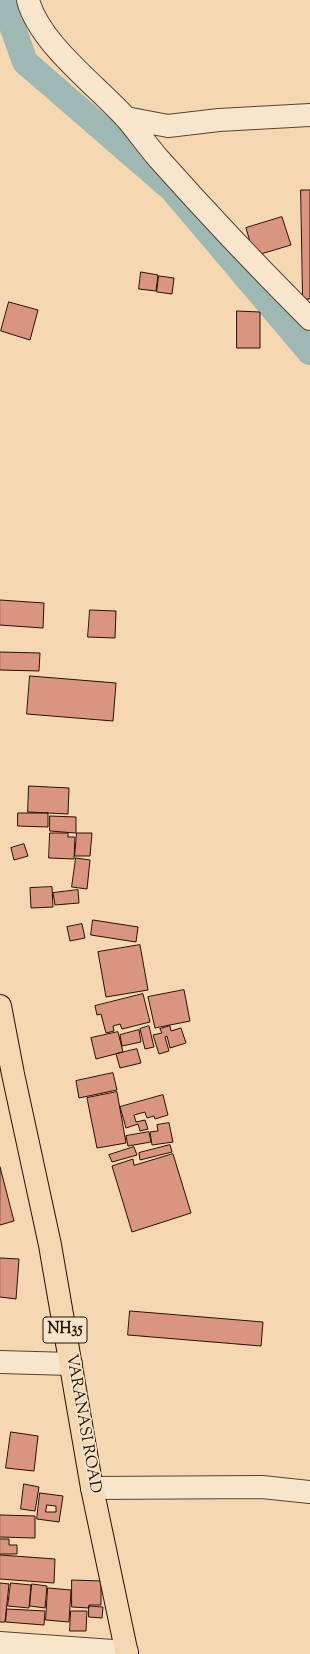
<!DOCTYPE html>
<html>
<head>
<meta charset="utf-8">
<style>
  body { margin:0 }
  canvas { display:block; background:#f5d8b1 }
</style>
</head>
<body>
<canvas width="310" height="1654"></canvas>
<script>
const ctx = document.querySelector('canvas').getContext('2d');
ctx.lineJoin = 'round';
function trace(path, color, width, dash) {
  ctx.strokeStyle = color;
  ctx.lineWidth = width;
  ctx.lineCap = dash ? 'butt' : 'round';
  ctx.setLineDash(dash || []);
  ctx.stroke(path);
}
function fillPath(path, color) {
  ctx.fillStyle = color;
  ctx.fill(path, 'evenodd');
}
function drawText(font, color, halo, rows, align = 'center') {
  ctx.font = font + ' "Sorts Mill Goudy",serif';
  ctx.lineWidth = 3.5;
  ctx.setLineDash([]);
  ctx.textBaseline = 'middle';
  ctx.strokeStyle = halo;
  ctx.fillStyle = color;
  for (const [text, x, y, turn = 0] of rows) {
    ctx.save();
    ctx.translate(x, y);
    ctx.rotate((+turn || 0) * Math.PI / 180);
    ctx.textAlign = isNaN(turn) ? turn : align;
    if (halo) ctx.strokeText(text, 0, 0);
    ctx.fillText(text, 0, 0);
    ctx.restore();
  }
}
const canal = new Path2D(`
  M3 0 25 62 173 190 310 352`);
const building = new Path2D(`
  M301 190H310V299H303Z
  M282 217 291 245 254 256 246 228Z
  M141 272 158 275 156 291 139 289Z
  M159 276 174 278 172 294 157 292Z
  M9 302 38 310 30 340 1 331Z
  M237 311 260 312V348H237Z
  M0 600 44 603 43 628 0 625Z
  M90 610 116 611 115 638 88 637Z
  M0 652 40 653 39 671 0 670Z
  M30 676 116 683 113 721 27 714Z
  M29 786 69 788 68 814 28 812Z
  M18 813H48V827L18 826Z
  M50 816 76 817V833L50 831Z
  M50 833H68V837H75L74 859 49 858Z
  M77 833H92L90 856H75Z
  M24 844 28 856 14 860 11 848Z
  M76 858 90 860 87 889 72 887Z
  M52 887 53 907 31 908 30 888Z
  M78 890 79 903 55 905 53 893Z
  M93 920 138 927 136 942 91 935Z
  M82 924 85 938 70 941 67 927Z
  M140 945 148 990 106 997 98 952Z
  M184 990 190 1021 155 1028 148 997Z
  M143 994 150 1022 122 1029 120 1024 113 1026 114 1031 106 1033 101 1014 97 1015 95 1006Z
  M149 1026 154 1047 145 1049 140 1029Z
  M170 1026 171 1031 181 1028 186 1043 170 1048 167 1036 165 1037 169 1051 159 1054 153 1035 162 1033 160 1029Z
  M139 1030 141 1042 122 1046 120 1035Z
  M118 1032 123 1052 96 1059 91 1038Z
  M137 1049 141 1063 120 1068 116 1054Z
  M113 1073 117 1090 79 1098 76 1081Z
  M117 1092 126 1143 97 1148 87 1098Z
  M163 1095 168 1115 155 1119 154 1116 147 1118 145 1112 134 1115 136 1122 145 1120 148 1129 140 1131 138 1124 126 1128 120 1107Z
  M169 1123 173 1142 152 1145 150 1132 158 1131 157 1125Z
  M149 1132 151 1142 128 1146 126 1136Z
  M170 1145 172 1152 140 1160 139 1153Z
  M134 1147 137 1155 112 1162 109 1155Z
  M173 1154 191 1213 132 1232 112 1166 133 1159 134 1165Z
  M0 1167 14 1221 0 1225Z
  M0 1258 19 1259 16 1299 0 1297Z
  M130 1311 263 1322 261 1346 128 1335Z
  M11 1432 38 1436 34 1471 6 1468Z
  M24 1484 39 1487 35 1511 21 1509Z
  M40 1493 63 1496 59 1522 37 1519ZM47 1505 56 1506V1512H46Z
  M0 1515 35 1516V1538L0 1537Z
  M0 1539H9V1545H17V1554H0Z
  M0 1555 55 1559 54 1583 0 1579Z
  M72 1580 101 1581V1605H89V1608L72 1607Z
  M0 1583 9 1584 5 1622H0Z
  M11 1583 31 1585 29 1608 8 1606Z
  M32 1584 47 1586 45 1608 30 1606Z
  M48 1588 71 1590 69 1622 46 1620Z
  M89 1606 103 1607 102 1618 89 1617Z
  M7 1609 45 1611 44 1625 6 1622Z
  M71 1611H87L86 1631H70Z`);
const minor = new Path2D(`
  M28 0C39 43 96 85 126 118 137 131 147 145 158 158 207 213 258 267 310 319
  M126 118 168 126 219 120 310 115
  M0 1362 71 1364
  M92 1488 262 1487 310 1492
  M0 1643 127 1652`);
const highway = new Path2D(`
  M0 1006 13 1074 50 1245 92 1488 127 1654`);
const shields = [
  [65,1330,44]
];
const shieldNames = [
  ["NH35",65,1330]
];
const streetNames = [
  ["VARANASI ROAD",82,1424,80]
];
trace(canal, '#9eb8b3', 26);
fillPath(building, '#d99580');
trace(building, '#281003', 1);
trace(minor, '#5b422e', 24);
trace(highway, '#281003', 24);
trace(minor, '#f8e6cc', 22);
trace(highway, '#f5d8b1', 22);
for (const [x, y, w] of shields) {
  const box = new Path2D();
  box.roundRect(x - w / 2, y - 13, w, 26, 3);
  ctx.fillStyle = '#f8e6cc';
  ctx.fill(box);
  trace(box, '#281003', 1);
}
drawText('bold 15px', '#281003', null, shieldNames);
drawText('16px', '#281003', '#f8e6cc', streetNames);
</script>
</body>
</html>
